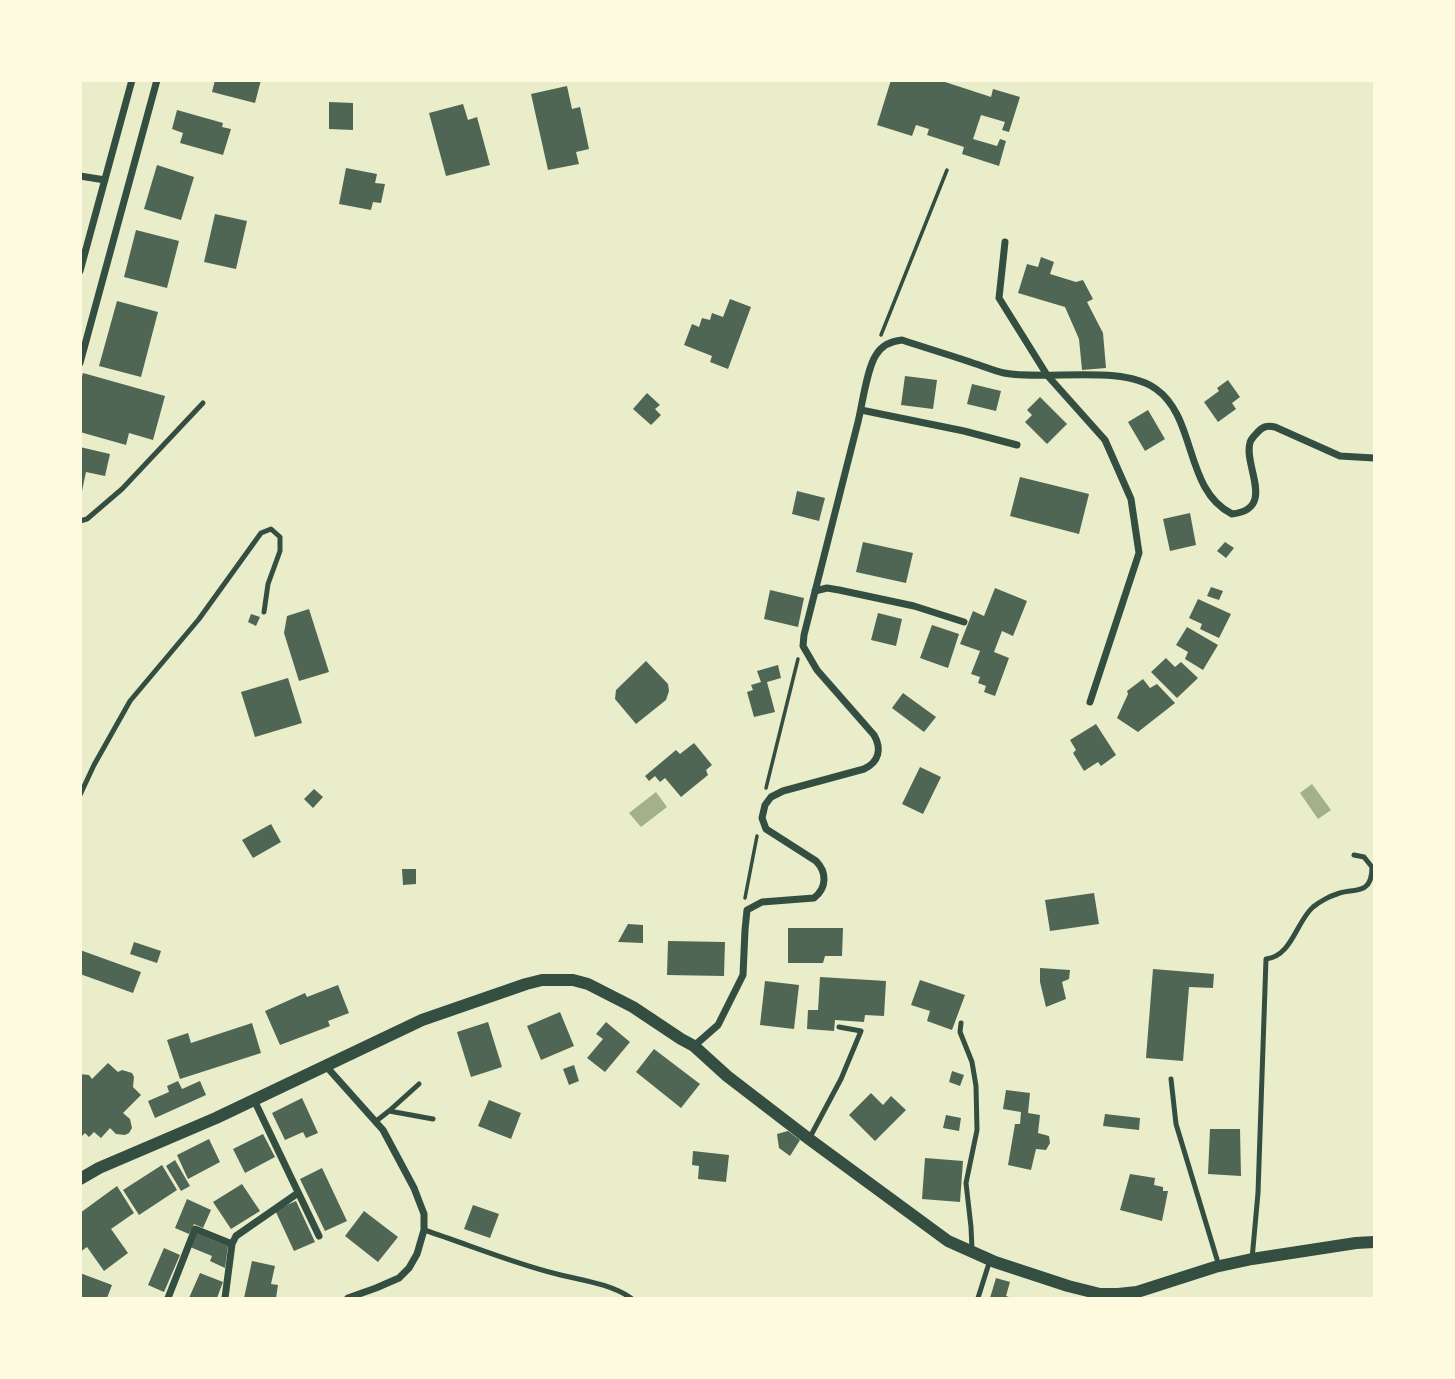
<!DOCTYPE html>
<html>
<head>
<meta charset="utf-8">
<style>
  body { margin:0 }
  #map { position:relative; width:1455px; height:1379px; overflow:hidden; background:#e9edc9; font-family:Signika,sans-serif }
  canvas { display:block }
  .frame { position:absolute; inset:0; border:82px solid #fefae0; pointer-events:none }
</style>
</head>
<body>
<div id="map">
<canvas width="1455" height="1379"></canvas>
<div class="frame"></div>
</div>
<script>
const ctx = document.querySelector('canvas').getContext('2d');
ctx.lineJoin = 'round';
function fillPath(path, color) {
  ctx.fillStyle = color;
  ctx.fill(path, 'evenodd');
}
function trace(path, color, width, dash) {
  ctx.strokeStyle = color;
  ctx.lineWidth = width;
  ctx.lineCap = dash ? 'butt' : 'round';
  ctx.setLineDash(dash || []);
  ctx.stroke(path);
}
const water = new Path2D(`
  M1312 784 1331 810 1318 819 1300 793Z
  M656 792 667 807 641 827 629 813Z`);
const building = new Path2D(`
  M215 80H261L255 103 212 92Z
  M891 80H939L991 97 993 89 1020 97 1009 132 1002 130 1005 122 981 115 973 139 997 146 1000 139 1006 141 999 166 962 154 964 147 927 135 929 129 916 125 912 136 877 125Z
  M567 86 572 109 580 107 589 149 576 152 579 164 548 170 531 94Z
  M329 102 353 103V130L329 129Z
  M463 104 468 120 477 117 490 165 446 176 429 113Z
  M177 110 223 123 222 127 231 129 223 155 180 143 183 133 172 129Z
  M157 165 194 177 181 220 144 209Z
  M346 168 377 174 375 183 385 184 381 203 373 202 371 210 339 204Z
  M215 214 247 221 236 269 204 262Z
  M136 230 179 241 167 288 124 277Z
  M1041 257 1054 262 1050 274 1076 282 1083 280 1093 299 1087 302 1103 333 1106 368 1082 370 1079 339 1065 307 1018 293 1027 264 1038 267Z
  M730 299 751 307 728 369 710 362 712 356 684 345 692 324 699 327 702 318 710 320 712 313 723 317Z
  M117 301 158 312 141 377 99 366Z
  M83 373 165 396 153 440 129 433 126 445 80 432V383Z
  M905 376 937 380 933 409 901 405Z
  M1228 380 1240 397 1232 403 1236 409 1218 422 1204 402 1219 391 1217 388Z
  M972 384 1001 391 996 411 967 404Z
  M647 393 660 405 655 409 661 415 651 425 633 409Z
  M1040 397 1067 424 1047 444 1025 422 1032 415 1027 410Z
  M1148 410 1165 439 1145 451 1128 422Z
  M80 447 110 454 105 476 86 472 82 491Z
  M1020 477 1089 494 1079 534 1010 516Z
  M797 491 825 498 819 521 792 514Z
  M1190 513 1196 545 1170 551 1163 519Z
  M863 542 913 553 906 583 856 572Z
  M1225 542 1234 548 1226 558 1217 551Z
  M1211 587 1223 591 1219 600 1207 596Z
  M995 588 1027 601 1013 636 1002 631 994 652 1009 658 995 696 984 692 986 686 978 683 980 677 971 674 980 651 960 644 973 611 984 616Z
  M770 590 804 598 798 627 764 619Z
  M1198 599 1231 614 1219 638 1200 629 1202 624 1189 618Z
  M309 609 329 672 299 681 284 633 287 616Z
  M878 613 902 619 896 646 871 640Z
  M251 614 260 617 256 626 248 622Z
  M932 625 959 634 948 668 920 658Z
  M1187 627 1218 645 1203 670 1185 659 1188 652 1176 645Z
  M1166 658 1175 667 1181 662 1198 678 1177 698 1151 672Z
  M646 661 668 684 669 691 666 700 636 724 615 699 616 690Z
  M778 665 781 678 767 682 775 712 754 717 747 692 753 690 751 685 761 682 757 671Z
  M288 678 302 723 255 737 241 692Z
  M1143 679 1150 688 1157 684 1175 703 1138 732 1117 718 1128 694 1127 691Z
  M903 693 936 717 924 732 892 708Z
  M1096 724 1116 755 1101 766 1098 762 1084 771 1073 753 1076 750 1070 740Z
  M694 743 712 765 706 770 708 775 681 797 665 778 660 782 655 776 649 781 645 776 676 750 680 754Z
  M920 767 941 777 923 814 902 804Z
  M314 789 323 797 313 808 304 799Z
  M271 824 281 842 253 858 242 840Z
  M402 869H416V884L403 885Z
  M1094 893 1099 924 1050 931 1045 900Z
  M628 924 643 925V943L618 942Z
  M788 928H843L842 956H825L823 963H788Z
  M668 941 725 942 724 976 667 975Z
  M134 942 161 951 157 963 130 954Z
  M80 950 141 972 133 993 80 974Z
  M1040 968 1070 970 1069 979 1062 982 1066 999 1046 1007 1040 982Z
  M1153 969 1214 974 1213 988 1189 987 1183 1061 1146 1058Z
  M820 977 886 981 884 1016 865 1015 864 1022 835 1020 834 1031 807 1029 808 1010H818Z
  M920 980 965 995 952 1030 927 1021 930 1011 911 1005Z
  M765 981 799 985 794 1029 760 1025Z
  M338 985 349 1013 328 1021 330 1026 280 1045 265 1011 305 993 307 997Z
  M560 1012 574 1046 541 1060 527 1026Z
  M488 1022 502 1067 471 1077 457 1032Z
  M606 1022 630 1042 605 1072 587 1058 603 1039 596 1034Z
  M252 1023 261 1053 180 1079 167 1040 188 1033 191 1043Z
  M654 1049 700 1084 681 1108 636 1072Z
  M108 1063 118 1072 122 1070 132 1073 134 1077 133 1087 141 1095 123 1113 130 1119 132 1128 129 1133 125 1135 116 1134 110 1128 101 1138 94 1132 89 1137 85 1133 80 1138V1074L89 1075 92 1079Z
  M574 1065 579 1081 569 1085 563 1069Z
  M952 1071 964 1075 960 1086 949 1082Z
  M178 1081 182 1089 200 1081 206 1095 155 1118 148 1101 169 1092 167 1086Z
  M1006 1090 1030 1093 1028 1113 1040 1115 1038 1133 1049 1136 1050 1143 1046 1150 1036 1149 1031 1170 1008 1165 1015 1124H1020L1021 1112 1003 1109Z
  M871 1093 883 1105 891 1096 906 1110 875 1141 849 1115Z
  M302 1098 318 1133 306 1138 303 1132 285 1140 272 1113Z
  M489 1100 521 1113 511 1139 478 1126Z
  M1105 1114 1140 1118 1139 1130 1103 1126Z
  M946 1115 961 1118 959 1131 943 1128Z
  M1210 1129H1240L1241 1176 1208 1174Z
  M788 1131 800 1140 790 1156 779 1148 777 1134Z
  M263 1134 275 1157 245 1173 233 1149Z
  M209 1139 220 1162 188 1179 177 1155Z
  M693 1151 729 1155 726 1182 698 1179 699 1166 692 1165Z
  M925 1158 963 1161 960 1202 922 1199Z
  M175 1160 190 1186 181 1191 166 1166Z
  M162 1165 177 1190 139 1215 123 1190Z
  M322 1168 347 1221 325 1231 300 1179Z
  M1130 1174 1155 1178 1154 1185 1163 1187V1191H1168L1162 1221 1120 1210Z
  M242 1184 260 1211 231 1229 213 1202Z
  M117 1186 134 1213 111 1229 128 1253 104 1271 87 1247 80 1252V1213Z
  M187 1199 211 1210 203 1228 194 1224 189 1234 175 1228Z
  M296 1201 315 1242 294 1251 275 1210Z
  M473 1205 499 1214 490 1238 464 1229Z
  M364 1211 398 1237 378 1262 345 1236Z
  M196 1233 228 1246 225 1268 210 1261 212 1256 190 1247Z
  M164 1248 180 1255 164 1292 148 1285Z
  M252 1261 275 1266 271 1284 278 1285 276 1298H244Z
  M80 1273 112 1285 107 1298H80Z
  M200 1273 223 1282 217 1298H189Z
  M996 1278 1010 1282 1006 1296 1012 1298H990Z`);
const path = new Path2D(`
  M881 335 947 170
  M766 788 798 659
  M745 898 757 836`);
const service = new Path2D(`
  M80 521 87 519 122 489 203 403
  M80 795 94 765 130 701 199 619 261 533 271 529 280 537V551L268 584 264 612
  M961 1023 960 1032 972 1062 976 1086 977 1130 966 1183 971 1227 972 1249
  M1171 1079 1176 1124 1219 1266
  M389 1111 433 1119
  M375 1122 389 1111 419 1084
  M809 1139 841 1079 861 1031 839 1027
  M424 1230C467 1244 510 1262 553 1273 579 1280 609 1283 631 1298
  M1252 1259 1258 1193 1266 959C1292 956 1296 922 1313 907 1319 902 1330 896 1337 894 1345 890 1358 892 1365 887 1371 883 1372 873 1372 867L1364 857 1354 855
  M978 1298 990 1260`);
const minor = new Path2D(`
  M80 176 105 180
  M1005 242 999 298 1047 375 1105 440 1131 499 1139 553 1090 702
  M80 271 132 80
  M80 363 157 80
  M861 410 964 431 1017 445
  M815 591 827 588 839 590 914 606 964 622
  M694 1046 718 1025 743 975 745 930 747 910 762 902 814 898C827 888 827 872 816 861L766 829 762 818 765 805 771 797 783 791 864 769C879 762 882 749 874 735L817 670 803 646 804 635C822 564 840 493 858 422 862 406 867 368 876 355 882 345 891 341 902 340 926 348 950 355 973 363 983 366 994 371 1004 373 1046 381 1122 364 1156 389 1197 418 1184 490 1232 514 1277 509 1243 465 1250 443 1250 441 1254 436 1256 434 1262 427 1266 425 1275 427L1340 456 1374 458
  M325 1065 383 1130 414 1188 424 1214V1230L417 1254 409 1268 399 1278 376 1288 348 1298
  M254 1100 319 1236
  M168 1298 195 1229 232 1244
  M225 1298 232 1244 236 1236 298 1193`);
const tertiary = new Path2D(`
  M80 1179 99 1168 216 1118 422 1020 526 984 542 980H573L588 984 633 1007 681 1039 694 1046 727 1076 809 1139 948 1241 995 1262 1068 1286 1100 1294H1118L1137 1292 1215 1267 1252 1259 1356 1243 1374 1242`);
fillPath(water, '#a3b18a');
fillPath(building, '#4f6655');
trace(path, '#344e41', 3.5);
trace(service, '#344e41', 5);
trace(minor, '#344e41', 7);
trace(tertiary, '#344e41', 12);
</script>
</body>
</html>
